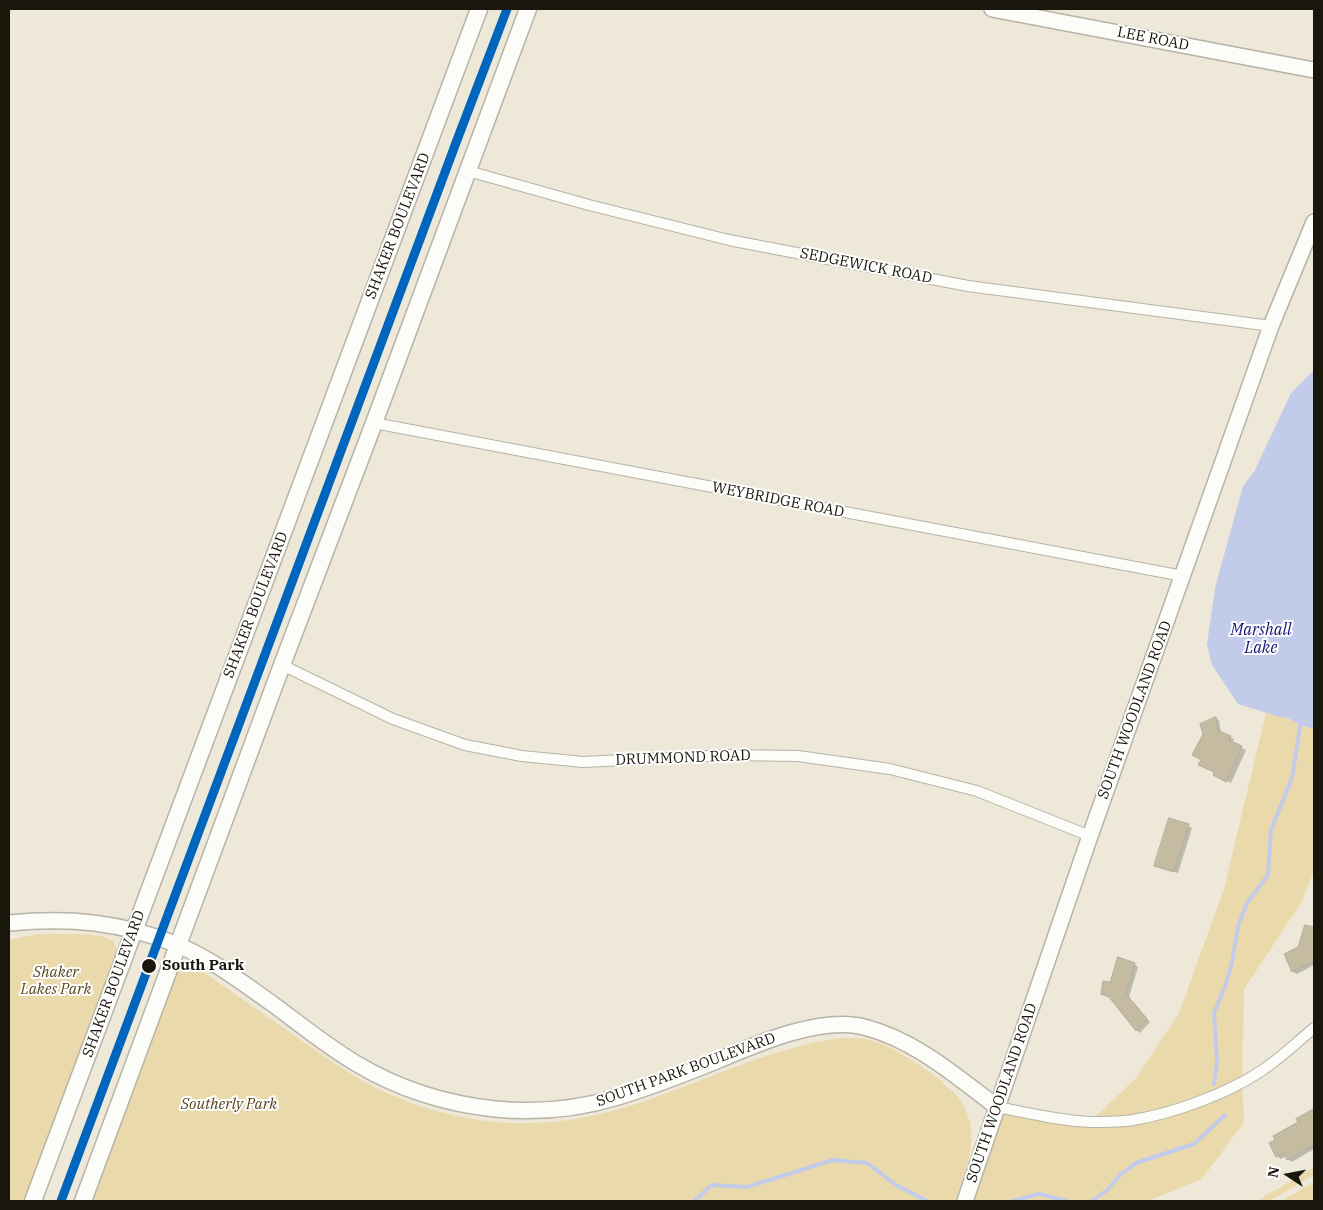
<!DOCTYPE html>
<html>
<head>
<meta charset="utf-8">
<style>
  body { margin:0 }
  #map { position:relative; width:1323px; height:1210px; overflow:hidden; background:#eee8d9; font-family:"IBM Plex Serif",serif }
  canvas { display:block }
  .frame { position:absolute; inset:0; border:10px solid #19160c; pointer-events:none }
  .north { position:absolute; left:1263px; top:1150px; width:50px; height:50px; -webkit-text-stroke:4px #fff; paint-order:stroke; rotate:281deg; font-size:14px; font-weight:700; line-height:20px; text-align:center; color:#19160c }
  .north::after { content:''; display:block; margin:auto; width:18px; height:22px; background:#19160c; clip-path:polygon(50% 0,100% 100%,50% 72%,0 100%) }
</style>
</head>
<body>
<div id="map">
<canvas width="1323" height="1210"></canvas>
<div class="frame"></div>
<div class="north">N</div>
</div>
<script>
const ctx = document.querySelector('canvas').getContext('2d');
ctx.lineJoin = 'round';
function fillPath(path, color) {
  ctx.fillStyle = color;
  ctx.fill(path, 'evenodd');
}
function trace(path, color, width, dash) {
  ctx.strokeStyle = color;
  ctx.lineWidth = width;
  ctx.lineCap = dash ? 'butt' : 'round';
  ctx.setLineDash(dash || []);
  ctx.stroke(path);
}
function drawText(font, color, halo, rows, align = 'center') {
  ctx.font = font + ' "IBM Plex Serif",serif';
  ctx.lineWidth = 4;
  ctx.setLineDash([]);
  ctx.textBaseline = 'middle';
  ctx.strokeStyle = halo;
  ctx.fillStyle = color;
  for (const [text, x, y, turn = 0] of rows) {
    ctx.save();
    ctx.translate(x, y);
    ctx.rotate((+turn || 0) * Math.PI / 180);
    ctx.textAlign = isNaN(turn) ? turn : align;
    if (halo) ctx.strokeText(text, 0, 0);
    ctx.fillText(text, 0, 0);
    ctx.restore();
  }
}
const green = new Path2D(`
  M1266 713 1290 719 1300 725 1314 729V871L1301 903 1244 989 1242 1082 1244 1122 1202 1179 1148 1201H965L997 1107 1090 1122 1136 1078 1179 1013 1224 889Z
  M38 934H78L102 936 113 941 117 951 116 959 26 1201H9V940Z
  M187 966 195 967 206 974C238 996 270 1018 302 1041 334 1063 366 1086 403 1100 436 1113 473 1121 508 1123 550 1125 592 1118 633 1105 646 1101 659 1096 672 1091 715 1075 757 1057 800 1046 823 1040 846 1035 870 1040 888 1043 928 1070 942 1082 946 1087 952 1090 956 1095 984 1129 968 1165 955 1201H92L176 971 180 968Z
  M1314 1167V1175L1269 1201H1257Z
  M1314 1182V1201H1281Z`);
const water = new Path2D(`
  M1314 370V729L1300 725 1290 719 1273 715 1238 704 1212 665 1207 644 1215 588 1243 486 1254 472 1291 393Z`);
const shadow = new Path2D(`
  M1215 718 1219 720 1221 733 1234 739 1232 743 1246 750 1231 783 1218 777 1216 772 1203 759Z
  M1188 826 1192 828 1178 873 1160 868Z
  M1306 926 1314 928V965L1297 974 1293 972 1286 954 1299 948Z
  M1134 964 1138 967 1129 997 1150 1022 1140 1033 1136 1030 1111 997 1102 994 1111 983Z
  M1314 1110V1149L1292 1162 1288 1159 1286 1156 1281 1159 1277 1156 1300 1122 1298 1119Z`);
const stream = new Path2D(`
  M1214 1084 1217 1062 1214 1013 1226 984 1232 963 1238 926 1247 903 1268 875 1271 830 1292 778 1301 720
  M694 1201 712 1185 747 1187 833 1160 867 1163 896 1185 927 1201
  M1012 1201 1039 1194 1067 1201
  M1092 1201 1107 1190 1121 1174 1136 1163 1194 1144 1225 1115`);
const building = new Path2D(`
  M1216 717 1217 730 1231 736 1229 740 1242 746 1226 782 1213 775 1214 772 1198 765 1201 760 1192 755 1203 734 1200 724Z
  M1169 818 1189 824 1174 872 1154 866Z
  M1305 925 1314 927V961L1292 972 1284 954 1298 947Z
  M1118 957 1135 963 1126 994 1147 1019 1136 1031 1109 997 1101 994 1103 981 1110 982Z
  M1314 1109V1145L1287 1160 1284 1153 1276 1157 1269 1143 1275 1140 1273 1136 1298 1122 1296 1119Z`);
const street = new Path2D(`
  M468 171 589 205 729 240 968 286 1271 326
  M374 423 1183 576
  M282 665 393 719 465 745 522 756 583 762 730 755 798 756 890 769 977 791 1090 836
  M997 1107C1028 1113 1060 1121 1091 1122 1105 1122 1120 1122 1133 1120 1174 1113 1227 1094 1261 1071 1280 1059 1297 1042 1314 1028`);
const secondary = new Path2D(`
  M992 9 1314 70
  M9 923C70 917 121 922 178 945 213 960 243 983 274 1005 301 1025 328 1047 357 1064 399 1089 447 1104 495 1109 536 1113 579 1109 618 1097 651 1087 687 1073 719 1060 759 1043 821 1016 864 1027 915 1040 956 1076 997 1107
  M965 1201 1090 836 1271 326 1314 222`);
const primary = new Path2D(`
  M33 1201 479 9
  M83 1201 282 665 374 423 528 9`);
const rail1 = new Path2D(`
  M61 1201C211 804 355 405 507 9`);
const markers = [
  [149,966,8,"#19160c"]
];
const streetNames = [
  ["LEE ROAD",1153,39,11],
  ["SHAKER BOULEVARD",398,226,-69],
  ["SEDGEWICK ROAD",866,266,11],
  ["WEYBRIDGE ROAD",778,500,11],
  ["SHAKER BOULEVARD",256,605,-69],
  ["SOUTH WOODLAND ROAD",1135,710,-70],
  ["DRUMMOND ROAD",683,758,-2],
  ["SHAKER BOULEVARD",114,984,-70],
  ["SOUTH PARK BOULEVARD",686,1070,-20],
  ["SOUTH WOODLAND ROAD",1002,1093,-71]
];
const stopNames = [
  ["South Park",162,966]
];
const parkNames = [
  ["Shaker",56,973],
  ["Lakes Park",56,990],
  ["Southerly Park",229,1105]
];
const waterNames = [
  ["Marshall",1261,630],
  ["Lake",1261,648]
];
fillPath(green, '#ead9aa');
fillPath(water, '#c3cbeb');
fillPath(shadow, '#0003');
trace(stream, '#c3cbeb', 4);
fillPath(building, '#c4bba0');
trace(building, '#b1ada1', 1);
trace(street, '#b7b3a7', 12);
trace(secondary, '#b7b3a7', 18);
trace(primary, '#b7b3a7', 19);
trace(street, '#fcfcf9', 10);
trace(secondary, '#fcfcf9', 15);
trace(primary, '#fcfcf9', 16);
trace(rail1, '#0065bd', 9);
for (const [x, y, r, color] of markers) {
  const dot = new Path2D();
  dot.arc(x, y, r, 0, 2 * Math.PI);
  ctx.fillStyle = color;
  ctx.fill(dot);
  trace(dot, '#fff', 2);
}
drawText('15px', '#19160c', '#fff', streetNames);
drawText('bold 15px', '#19160c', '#fff', stopNames, 'left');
drawText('italic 15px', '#54451b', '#fff', parkNames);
drawText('italic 16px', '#171274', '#fff', waterNames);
</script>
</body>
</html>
